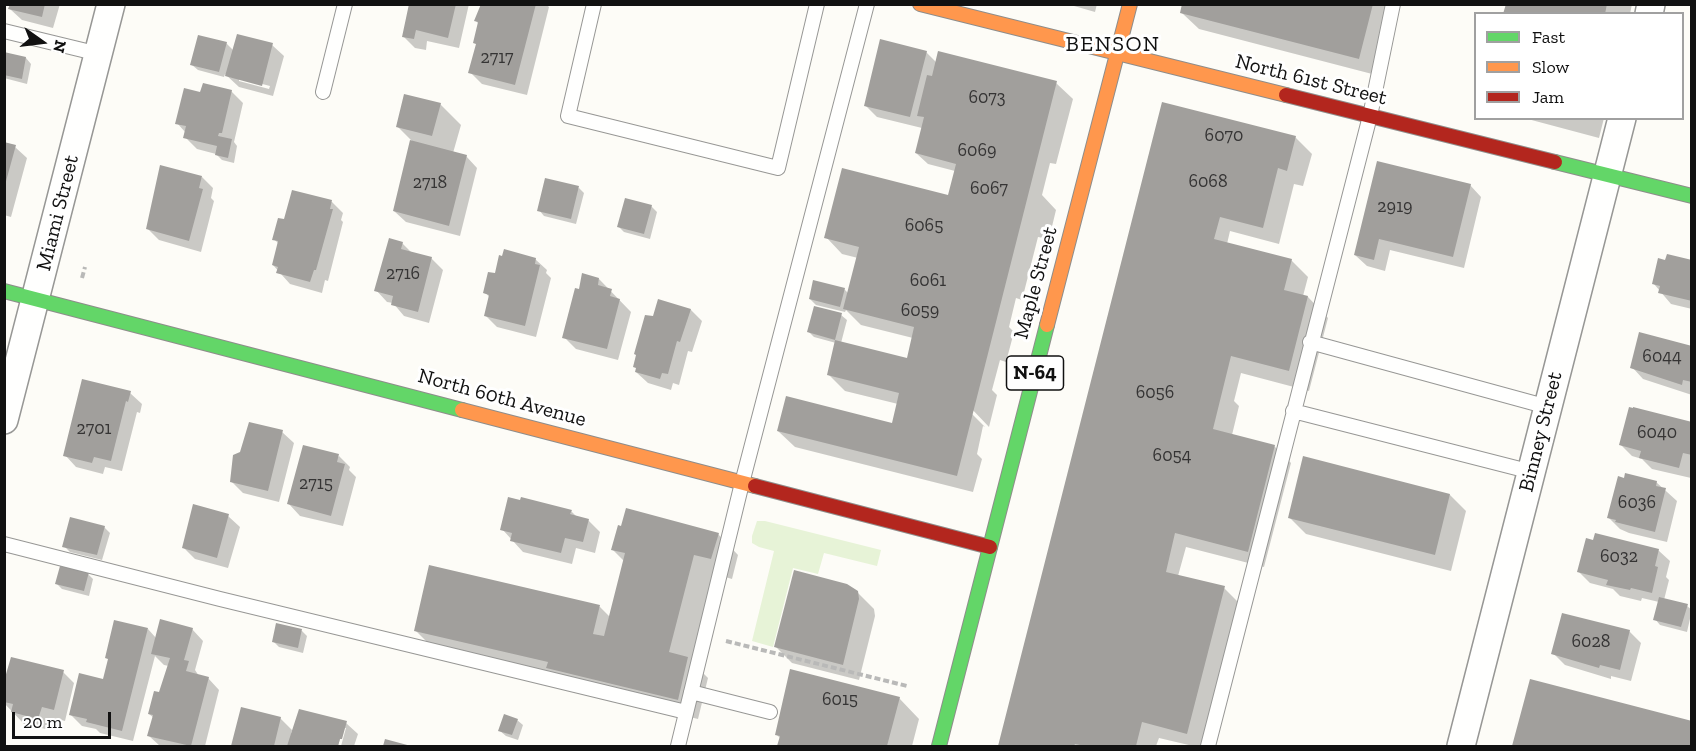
<!DOCTYPE html>
<html>
<head>
<meta charset="utf-8">
<style>
  body { margin:0 }
  #map { position:relative; width:1696px; height:751px; overflow:hidden; background:#fdfcf7; font-family:"Zilla Slab",serif }
  canvas { display:block }
  .frame { position:absolute; inset:0; border:6px solid #111; pointer-events:none }
  .legend { position:absolute; left:1474px; top:12px; width:210px; height:108px; box-sizing:border-box; background:#fff; border:2px solid #a0a0a0; margin:0; padding:8px 10px; list-style:none; font-size:18px; color:#111 }
  .legend li { display:flex; align-items:center; gap:12px; height:30px }
  .legend b { width:30px; border:2px solid #a0a0a0 }
  .north { position:absolute; left:12px; top:12px; width:60px; height:60px; -webkit-text-stroke:4px #fff; paint-order:stroke; rotate:104deg; font-size:16px; font-weight:700; line-height:24px; text-align:center; color:#111 }
  .north::after { content:''; display:block; margin:auto; width:21px; height:27px; background:#111; clip-path:polygon(50% 0,100% 100%,50% 72%,0 100%) }
  .scale { position:absolute; left:12px; top:712px; width:99px; height:27px; box-sizing:border-box; border:3px solid #111; border-top:0; padding-left:8px; font-size:18px; line-height:21px; white-space:nowrap; color:#111; -webkit-text-stroke:4px #fff; paint-order:stroke }
</style>
</head>
<body>
<div id="map">
<canvas width="1696" height="751"></canvas>
<div class="frame"></div>
<ul class="legend">
<li><b style="height:8px;background:#63d668"></b>Fast</li>
<li><b style="height:8px;background:#ff974d"></b>Slow</li>
<li><b style="height:8px;background:#b3261e"></b>Jam</li>
</ul>
<div class="north">N</div>
<div class="scale">20 m</div>
</div>
<script>
const ctx = document.querySelector('canvas').getContext('2d');
ctx.lineJoin = 'round';
function fillPath(path, color) {
  ctx.fillStyle = color;
  ctx.fill(path, 'evenodd');
}
function trace(path, color, width, dash) {
  ctx.strokeStyle = color;
  ctx.lineWidth = width;
  ctx.lineCap = dash ? 'butt' : 'round';
  ctx.setLineDash(dash || []);
  ctx.stroke(path);
}
function drawText(font, color, halo, rows, align = 'center') {
  ctx.font = font + ' "Zilla Slab",serif';
  ctx.lineWidth = 6;
  ctx.setLineDash([]);
  ctx.textBaseline = 'middle';
  ctx.strokeStyle = halo;
  ctx.fillStyle = color;
  for (const [text, x, y, turn = 0] of rows) {
    ctx.save();
    ctx.translate(x, y);
    ctx.rotate((+turn || 0) * Math.PI / 180);
    ctx.textAlign = isNaN(turn) ? turn : align;
    if (halo) ctx.strokeText(text, 0, 0);
    ctx.fillText(text, 0, 0);
    ctx.restore();
  }
}
const green = new Path2D(`
  M757 521H765L881 550 877 566 824 553 818 574 793 568 773 647 752 641 774 551 759 547 752 543V536Z`);
const shadow = new Path2D(`
  M11 4H60L53 28 22 20 10 9Z
  M411 4H469L459 48 427 41 426 50 415 48 403 36Z
  M482 4H546L549 7 527 95 482 84 470 72 477 45 479 24 476 21Z
  M1067 4H1097L1095 12Z
  M1184 4H1393L1376 75 1199 29 1182 13Z
  M1507 4H1632L1630 14H1505Z
  M226 43 234 51 272 45 284 56 273 96 239 87 225 74 224 77 198 70 192 65ZM239 78 270 86 269 89 239 81Z
  M926 52 937 63 1056 83 1073 99 1056 164 1050 163 1042 195 1056 210 1049 239 1038 237 1022 300 1016 298 1009 327 1014 332 1006 362 1000 360 992 390 997 395 989 427 969 406 966 408 985 427 983 426 977 454 982 459 973 492 795 447 778 431 893 424 898 404 845 391 828 374 836 343 814 337 809 332 841 315 847 320 841 343 908 360 913 338 861 325 846 310 845 312 816 305 810 299 844 289 848 293 858 258 842 254 826 237 949 197 955 171 928 164 916 153 922 128 877 117 865 105Z
  M4 53 26 58 31 64 27 84 4 78Z
  M231 91 243 103 234 142 237 146 234 163 222 160 216 154 197 149 185 137 186 133 177 123 202 94Z
  M440 104 461 125 453 153 466 156 477 168 460 236 406 222 394 211 412 141 398 127Z
  M1524 118H1604L1599 138Z
  M1295 137 1312 154 1303 186 1294 184 1279 244 1230 231 1227 244 1291 260 1308 277 1303 296 1308 297 1328 318 1309 391 1241 373 1234 401 1239 406 1232 435 1274 446 1291 463 1264 567 1186 547 1178 576 1224 588 1240 604 1204 746H1193L1159 738 1156 746H999L1107 325Z
  M4 144 15 147 27 158 11 217 4 215Z
  M1378 162 1470 185 1481 197 1464 268 1390 250 1385 271 1367 266 1355 255Z
  M202 177 213 188 211 198 214 201 201 252 159 240 148 229Z
  M579 188 584 193 576 224 544 216 539 210Z
  M293 192 332 202 343 213 341 220 343 222 328 281 325 280 322 293 290 284 273 265 279 244 274 239 285 221Z
  M651 206 657 212 650 239 624 232 619 227Z
  M402 243 412 253 431 258 443 270 429 323 404 316 393 303 387 302 376 290Z
  M535 259 547 270 546 273 551 278 536 337 497 327 486 316 490 298 485 292Z
  M1692 261V309L1671 304 1654 284Z
  M599 279 631 312 618 360 576 349 564 337 580 291Z
  M691 310 702 321 692 352 688 351 679 385 673 383 671 390 648 383 636 372 654 318Z
  M1692 347V395L1643 379 1632 367Z
  M130 393 142 404 140 413 137 412 122 471 105 467 103 474 76 467 65 455Z
  M1692 423 1691 478 1652 469 1642 459 1632 456 1621 445Z
  M282 432 294 443 279 502 243 493 231 481Z
  M339 456 350 467 349 470 356 477 343 526 300 516 289 504Z
  M1656 482 1677 501 1667 542 1629 533 1620 529 1608 517Z
  M1450 495 1466 511 1451 571 1306 534 1289 517Z
  M571 511 578 518 588 520 600 532 595 553 576 548 572 564 523 552 502 529Z
  M228 516 240 527 228 568 195 559 184 548Z
  M104 527 110 533 102 560 70 552 64 546Z
  M718 534 738 555 732 579 715 574 692 662 708 678 698 719 569 688 436 651 415 630 430 566 600 607 610 617 624 561 613 550Z
  M1658 550 1670 561 1666 577 1669 580 1664 600 1687 606 1692 610 1687 632 1660 625 1655 619 1659 602 1642 598 1641 601 1620 596 1613 589 1590 583 1579 572Z
  M88 574 93 579 89 596 62 589 57 584Z
  M857 592 874 609 875 616 859 680 792 663 776 647Z
  M277 625 302 631 307 636 303 653 279 647 273 641Z
  M148 629 156 638 192 629 203 641 195 670 199 676 208 678 219 690 205 746H160L149 736 154 718 149 714 160 694 169 666 164 665 155 656 133 741 100 733 96 729 82 726 70 714 104 681Z
  M1629 631 1641 643 1631 681 1611 676V679L1565 665 1553 653Z
  M63 672 74 683 65 721 53 718 50 730 24 724 4 703V687Z
  M1531 680 1692 722V746H1514Z
  M899 698 919 719 912 746H778L780 738 776 734Z
  M242 708 280 718 292 730 291 734H294L346 723 358 734 354 746H341L346 728H343L338 746H232Z
  M517 720 523 725 518 740 506 736 500 731Z`);
const building = new Path2D(`
  M10 4H45L42 17 8 9Z
  M409 4H456L448 38 416 30 414 39 402 37Z
  M481 4H536L515 85 468 73 476 44 473 43 478 22 474 21Z
  M1182 4H1373L1359 59 1180 13Z
  M1506 4H1607L1605 14H1503Z
  M237 34 273 43 262 86 225 76Z
  M198 35 227 42 219 72 190 65Z
  M880 39 927 51 910 117 864 106Z
  M938 51 1057 81 957 476 777 431 786 396 892 423 899 393 827 375 835 340 807 332 814 306 842 313 835 340 907 358 914 327 843 309 859 247 824 238 842 168 948 195 956 164 915 153 924 117 917 116 927 75 932 76Z
  M4 52 26 57 22 79 4 75Z
  M203 83 232 90 222 133H219L218 136 232 139 228 158 215 155 217 146 183 138 186 126 175 124 184 88 200 92Z
  M404 94 441 103 432 136 396 127Z
  M1162 102 1296 136 1287 171 1278 168 1263 228 1220 217 1214 239 1292 259 1284 290 1308 296 1289 371 1231 356 1213 429 1275 445 1248 552 1175 533 1166 572 1225 586 1187 734 1142 722 1136 746H1085L1075 744 1074 746H998Z
  M410 140 467 155 449 226 393 211Z
  M4 142 16 145 5 185H4Z
  M1377 161 1471 184 1453 257 1379 239 1374 260 1354 255Z
  M160 165 202 176 199 188 203 189 189 241 146 229Z
  M545 178 579 186 571 219 537 211Z
  M292 190 332 200 330 209H333L316 270H314L310 282 276 273 278 267 272 265 278 241 272 240 278 218 284 219Z
  M625 198 652 205 644 234 617 227Z
  M389 238 403 242 401 249 432 257 418 312 391 305 393 296 374 291Z
  M504 249 536 258 535 264 540 265 525 326 484 316 489 295 483 293 488 272 495 273 499 255 502 256Z
  M1667 254 1692 260V301L1658 293 1660 286 1652 284 1658 258 1665 260Z
  M582 273 599 278 598 285 612 289 610 296 620 299 607 349 562 338 575 288 579 289Z
  M813 280 845 288 840 307 809 299Z
  M658 299 691 309 680 342 677 341 668 374 662 373 660 379 635 372 636 368 633 367 636 355 634 354 645 315 653 316Z
  M1639 332 1692 346V382L1683 380 1682 385 1630 368Z
  M82 379 131 391 128 402 126 401 111 461 94 457 92 463 63 456Z
  M1629 407 1633 408V407L1692 422V455L1683 453 1679 468 1639 458 1641 451 1619 445Z
  M249 422 283 430 268 491 230 482 233 455 240 452Z
  M303 445 339 454 337 462 345 464 331 516 287 504Z
  M1303 456 1450 494 1435 555 1288 518Z
  M1625 473 1657 481 1656 486 1666 488 1655 532 1615 522 1616 520 1607 518 1618 476 1624 478Z
  M508 497 520 500 521 497 572 510 570 514 589 519 583 542 565 538 561 553 510 541 512 533 500 530Z
  M193 504 229 514 217 558 182 548Z
  M626 508 719 533 711 559 694 555 669 652 688 657 678 700 546 668 548 662 414 631 429 565 600 605 593 634 604 636 625 553 611 550 618 525 621 526Z
  M70 517 105 526 97 555 62 547Z
  M1595 533 1659 549 1655 566 1658 567 1652 593 1631 588 1630 590 1606 585 1608 580 1577 572 1586 538 1593 540Z
  M60 566 89 572 84 591 55 584Z
  M794 570 847 584 858 591 859 599 843 665 774 647Z
  M1659 597 1688 604 1681 627 1653 620Z
  M1562 613 1630 630 1620 670 1600 665 1599 668 1551 654Z
  M160 619 193 628 184 660 189 661 186 671 209 677 191 746 147 736 153 715 148 714 154 691 159 692 170 658 151 654Z
  M114 620 148 628 122 731 86 722 87 719 69 715 79 673 103 679 108 659 105 658Z
  M276 623 302 629 298 648 272 642Z
  M11 657 64 670 54 710 42 707 38 719 11 712 13 704 4 702V681Z
  M790 669 900 697 887 746H777L780 736 775 735Z
  M1530 679 1692 721V746H1512Z
  M241 707 281 717 274 746H231Z
  M299 709 347 721 342 739H340L338 746H287Z
  M504 714 518 719 512 735 498 731Z
  M385 739 411 746H383Z`);
const path = new Path2D(`
  M82 278 85 267
  M726 641 907 686`);
const lane = new Path2D(`
  M594 4 568 116 778 168 817 4
  M4 31 99 54
  M323 92 345 4
  M1310 342 1548 407
  M1293 411 1532 472
  M4 544 220 599 686 712
  M691 692 770 712
  M678 746 742 483 867 4
  M1208 746 1370 116 1393 4`);
const street = new Path2D(`
  M1649 14 1651 4
  M4 420 111 4
  M1461 746 1622 118`);
const fast = new Path2D(`
  M1555 162 1692 196
  M4 291 462 410
  M939 746 1047 325`);
const slow = new Path2D(`
  M920 4 1286 95
  M1047 325 1130 4
  M462 410 755 486`);
const jam = new Path2D(`
  M1286 95 1555 162
  M755 486 990 547`);
const numberNames = [
  ["2717",497,58],
  ["6073",987,98],
  ["6070",1224,136],
  ["6069",977,151],
  ["6068",1208,182],
  ["2718",430,183],
  ["6067",989,189],
  ["2919",1395,207],
  ["6065",924,226],
  ["2716",403,274],
  ["6061",928,281],
  ["6059",920,311],
  ["6044",1662,357],
  ["6056",1155,393],
  ["2701",94,429],
  ["6040",1657,433],
  ["6054",1172,456],
  ["2715",316,484],
  ["6036",1637,503],
  ["6032",1619,557],
  ["6028",1591,642],
  ["6015",840,700]
];
const shields = [
  [1035,373,57]
];
const shieldNames = [
  ["N-64",1035,373]
];
const streetNames = [
  ["North 61st Street",1311,80,14],
  ["Miami Street",58,213,-76],
  ["Maple Street",1036,283,-75],
  ["North 60th Avenue",502,398,15],
  ["Binney Street",1541,432,-76]
];
const neighbourhoodNames = [
  ["BENSON",1113,45]
];
fillPath(green, '#e7f3d7');
fillPath(shadow, '#0003');
fillPath(building, '#a19f9c');
trace(lane, '#979795', 16);
trace(street, '#979795', 30);
trace(fast, '#8e8d8b', 16);
trace(slow, '#8e8d8b', 16);
trace(jam, '#8e8d8b', 16);
trace(path, '#b9b9b8', 4, [6, 3]);
trace(lane, '#fffffe', 14);
trace(street, '#fffffe', 27);
trace(fast, '#63d668', 14);
trace(slow, '#ff974d', 14);
trace(jam, '#b3261e', 14);
drawText('18px', '#353434', null, numberNames);
for (const [x, y, w] of shields) {
  const box = new Path2D();
  box.roundRect(x - w / 2, y - 17, w, 34, 4.5);
  ctx.fillStyle = '#fff';
  ctx.fill(box);
  trace(box, '#111', 1.5);
}
drawText('bold 20px', '#111', null, shieldNames);
drawText('21px', '#111', '#fff', streetNames);
ctx.letterSpacing = '1.5px';
drawText('22px', '#111', '#fff', neighbourhoodNames);
ctx.letterSpacing = '0px';
</script>
</body>
</html>
